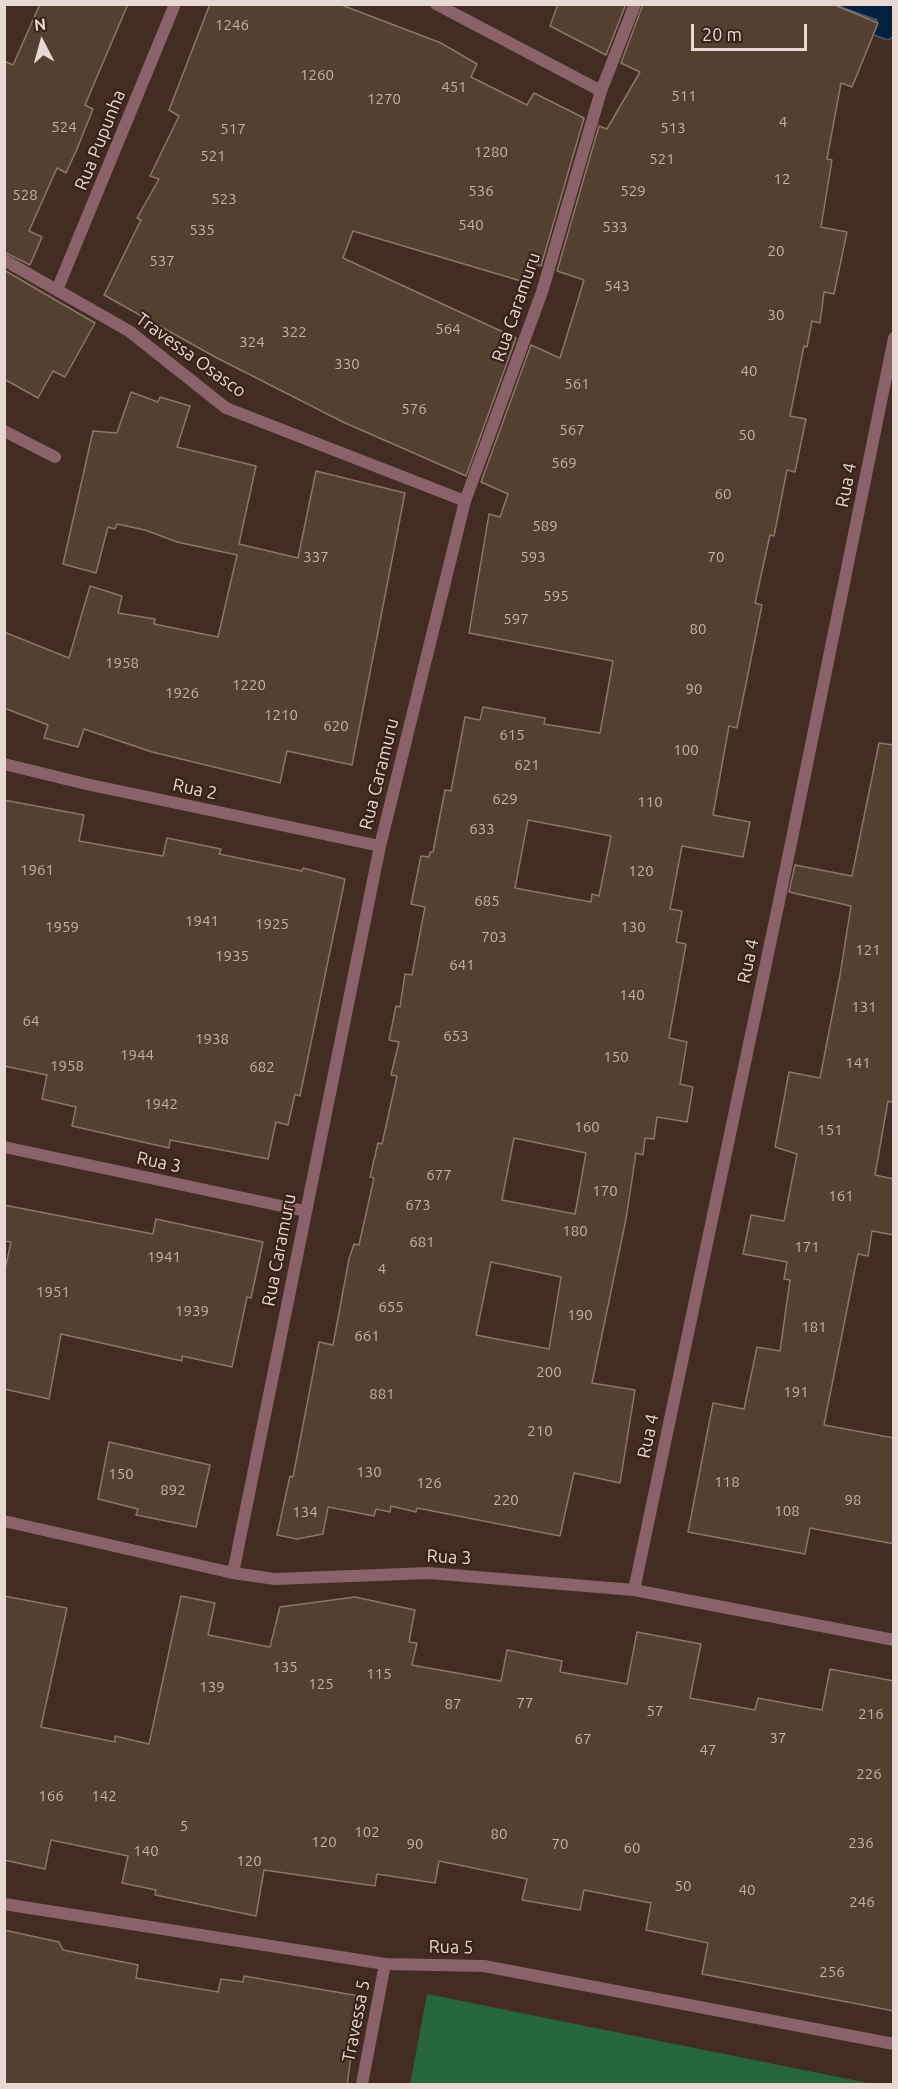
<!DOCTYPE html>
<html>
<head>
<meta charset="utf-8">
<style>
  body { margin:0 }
  #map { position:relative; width:898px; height:2089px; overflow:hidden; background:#422c23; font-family:Ubuntu,sans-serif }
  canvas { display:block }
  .frame { position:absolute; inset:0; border:6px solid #e7d8d2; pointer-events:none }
  .north { position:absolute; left:12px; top:12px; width:60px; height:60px; -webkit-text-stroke:4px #382219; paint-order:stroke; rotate:354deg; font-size:16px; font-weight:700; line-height:24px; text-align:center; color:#e7d8d2 }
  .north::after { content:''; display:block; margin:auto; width:21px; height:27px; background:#e7d8d2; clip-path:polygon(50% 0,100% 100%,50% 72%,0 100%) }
  .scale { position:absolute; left:691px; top:24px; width:116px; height:27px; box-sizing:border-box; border:3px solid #e7d8d2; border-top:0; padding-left:8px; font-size:18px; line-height:21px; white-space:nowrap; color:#e7d8d2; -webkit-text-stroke:4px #382219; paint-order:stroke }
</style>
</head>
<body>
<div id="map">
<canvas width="898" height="2089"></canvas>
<div class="frame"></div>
<div class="north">N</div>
<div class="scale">20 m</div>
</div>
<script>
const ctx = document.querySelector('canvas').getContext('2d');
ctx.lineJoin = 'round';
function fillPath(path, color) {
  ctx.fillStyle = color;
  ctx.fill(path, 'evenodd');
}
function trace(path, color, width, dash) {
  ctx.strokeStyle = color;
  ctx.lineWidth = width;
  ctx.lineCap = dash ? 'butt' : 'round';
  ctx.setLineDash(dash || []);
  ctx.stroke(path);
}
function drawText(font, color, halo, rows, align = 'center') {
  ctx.font = font + ' Ubuntu,sans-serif';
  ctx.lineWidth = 4.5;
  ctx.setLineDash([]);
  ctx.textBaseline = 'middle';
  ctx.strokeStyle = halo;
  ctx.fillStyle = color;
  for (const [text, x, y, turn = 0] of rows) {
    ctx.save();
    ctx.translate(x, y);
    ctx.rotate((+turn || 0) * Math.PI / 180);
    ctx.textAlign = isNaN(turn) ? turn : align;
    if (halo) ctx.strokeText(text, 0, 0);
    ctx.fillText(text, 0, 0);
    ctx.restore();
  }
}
const green = new Path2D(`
  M427 1994 873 2084H410Z`);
const water = new Path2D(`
  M890 4 893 6V37L888 40 871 34 877 20 836 5Z`);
const building = new Path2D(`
  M40 4H128L85 105 93 109 77 149 66 173 57 168 29 231 42 237 30 265 4 252V61L13 65Z
  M210 4H339L441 43 477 64 471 77 527 105 534 93 584 118 541 266 528 262 521 281 353 231 343 258 516 338 466 476 343 422 217 358 104 295 141 220 137 218 159 179 150 176 179 116 169 110Z
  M558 4H626L606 55 550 26Z
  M643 4H832L878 23 852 87 841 83 827 159 832 160 821 227 847 232 834 294 824 292 820 323 812 321 807 347 804 346 790 416 806 419 795 472 787 470 774 536 770 535 755 603 762 605 737 728 729 726 713 815 750 822 743 857 682 846 670 909 682 911 676 942 686 944 669 1038 687 1042 680 1084 693 1087 687 1122 657 1117 654 1139 645 1138 643 1155 636 1153 626 1219 592 1383 635 1390 620 1483 574 1473 560 1536 417 1508 416 1512 391 1506 390 1512 376 1509 374 1516 328 1507 323 1534 297 1539 277 1535 290 1476 293 1477 319 1342 333 1345 349 1259 354 1244 359 1245 374 1178 370 1177 378 1143 382 1144 397 1076 391 1075 399 1042 389 1040 396 1006 400 1007 405 974 412 975 425 907 411 904 421 856 429 857 430 852H433L445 790 451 791 465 717 480 720 483 707 545 718 544 724 600 733 613 661 469 633 489 514 500 517 508 494 481 482 531 345 560 358 584 280 557 271 599 126 607 129 640 72 621 63ZM528 820 611 836 599 896 592 894 591 902 515 888ZM514 1138 586 1153 575 1214 502 1200ZM491 1262 561 1277 549 1349 476 1335Z
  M4 270 95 323 65 377 53 371 38 398 4 379Z
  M131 392 158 402 160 397 190 406 177 447 256 466 239 544 298 558 316 471 405 493 352 765 287 751 280 783 152 752 84 729 78 747 44 738 48 725 4 708V632L69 658 90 586 122 596 118 613 155 619 154 624 218 637 237 555 177 542 145 530 117 524 115 529 108 527 96 573 63 564 93 431 117 433Z
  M879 743 894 745V1103L888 1101 875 1175 894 1179V1235L872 1231 868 1256 858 1254 824 1425 894 1438V1544L810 1528 805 1554 688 1532 713 1403 744 1409 757 1347 780 1351 790 1280 784 1279 787 1262 743 1254 751 1215 784 1221 797 1154 775 1147 789 1072 820 1078 840 975 851 906 789 892 795 865 852 876Z
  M4 800 84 815 79 841 163 856 167 838 221 849 219 854 302 871 303 868 345 879 300 1096 295 1094 288 1125 276 1122 268 1159 170 1140 169 1148 72 1126 76 1107 42 1099 47 1075 4 1066Z
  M4 1205 153 1234 156 1219 263 1242 251 1298 247 1297 232 1367 182 1356V1361L61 1334 49 1399 4 1389V1274L11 1242 4 1241Z
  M109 1442 210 1465 196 1527 136 1515 138 1509 98 1499Z
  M4 1596 67 1608 41 1727 115 1742V1736L149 1744 181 1596 215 1603 208 1635 270 1647 280 1607 355 1597 415 1610 409 1642 417 1643 412 1665 501 1681 507 1650 562 1661 560 1672 627 1684 637 1632 701 1644 690 1698 755 1710 758 1698 822 1710 830 1669 894 1681V2011L702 1974 708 1943 646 1930 651 1903 584 1890 580 1910 522 1900 527 1879 439 1861 435 1883 377 1874 375 1886 264 1870 256 1916 155 1895 156 1890 122 1883 128 1856 51 1840 45 1869 4 1860Z
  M4 1930 59 1942 63 1950 138 1965 136 1978 218 1992 221 1979 243 1982 244 1976 359 1996 348 2056 351 2057 347 2085H4Z`);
const street = new Path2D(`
  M436 4 601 91
  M4 260 129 331 226 408 465 501
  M57 290 175 4
  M4 431 55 457
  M4 764 86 784 380 846
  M4 1147 305 1211
  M4 1521 233 1573 275 1579 429 1573 634 1590 894 1640
  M233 1573 380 846 465 501 542 292 601 91 635 4
  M634 1590 781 892 894 338
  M4 1904 385 1964 484 1966 894 2044
  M362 2084 385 1964`);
const numberNames = [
  ["1246",232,25],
  ["1260",317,75],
  ["451",454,87],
  ["511",684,96],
  ["1270",384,99],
  ["4",783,122],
  ["524",64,127],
  ["513",673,128],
  ["517",233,129],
  ["1280",491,152],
  ["521",213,156],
  ["521",662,159],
  ["12",782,179],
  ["536",481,191],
  ["529",633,191],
  ["528",25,195],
  ["523",224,199],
  ["540",471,225],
  ["533",615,227],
  ["535",202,230],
  ["20",776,251],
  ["537",162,261],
  ["543",617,286],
  ["30",776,315],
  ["564",448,329],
  ["322",294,332],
  ["324",252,342],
  ["330",347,364],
  ["40",749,371],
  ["561",577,384],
  ["576",414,409],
  ["567",572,430],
  ["50",747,435],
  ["569",564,463],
  ["60",723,494],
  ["589",545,526],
  ["337",316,557],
  ["593",533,557],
  ["70",716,557],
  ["595",556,596],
  ["597",516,619],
  ["80",698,629],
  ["1958",122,663],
  ["1220",249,685],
  ["90",694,689],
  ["1926",182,693],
  ["1210",281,715],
  ["620",336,726],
  ["615",512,735],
  ["100",686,750],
  ["621",527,765],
  ["629",505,799],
  ["110",650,802],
  ["633",482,829],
  ["1961",37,870],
  ["120",641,871],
  ["685",487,901],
  ["1941",202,921],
  ["1925",272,924],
  ["1959",62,927],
  ["130",633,927],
  ["703",494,937],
  ["121",868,950],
  ["1935",232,956],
  ["641",462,965],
  ["140",632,995],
  ["131",864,1007],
  ["64",31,1021],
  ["653",456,1036],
  ["1938",212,1039],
  ["1944",137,1055],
  ["150",616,1057],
  ["141",858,1063],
  ["1958",67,1066],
  ["682",262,1067],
  ["1942",161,1104],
  ["160",587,1127],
  ["151",830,1130],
  ["677",439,1175],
  ["170",605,1191],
  ["161",841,1196],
  ["673",418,1205],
  ["180",575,1231],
  ["681",422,1242],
  ["171",807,1247],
  ["1941",164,1257],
  ["4",382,1269],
  ["1951",53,1292],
  ["655",391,1307],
  ["1939",192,1311],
  ["190",580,1315],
  ["181",814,1327],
  ["661",367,1336],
  ["200",549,1372],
  ["191",796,1392],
  ["881",382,1394],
  ["210",540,1431],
  ["130",369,1472],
  ["150",121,1474],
  ["118",727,1482],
  ["126",429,1483],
  ["892",173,1490],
  ["220",506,1500],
  ["98",853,1500],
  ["108",787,1511],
  ["134",305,1512],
  ["135",285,1667],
  ["115",379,1674],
  ["125",321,1684],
  ["139",212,1687],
  ["77",525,1703],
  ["87",453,1704],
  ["57",655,1711],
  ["216",871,1714],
  ["37",778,1738],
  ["67",583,1739],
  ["47",708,1750],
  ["226",869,1774],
  ["166",51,1796],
  ["142",104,1796],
  ["5",184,1826],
  ["102",367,1832],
  ["80",499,1834],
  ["120",324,1842],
  ["236",861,1843],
  ["90",415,1844],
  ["70",560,1844],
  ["60",632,1848],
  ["140",146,1851],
  ["120",249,1861],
  ["50",683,1886],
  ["40",747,1890],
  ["246",862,1902],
  ["256",832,1972]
];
const streetNames = [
  ["Rua Pupunha",100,140,-68],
  ["Rua Caramuru",516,307,-71],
  ["Travessa Osasco",191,355,36],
  ["Rua 4",846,485,-79],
  ["Rua Caramuru",379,774,-76],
  ["Rua 2",195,789,12],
  ["Rua 4",748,961,-78],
  ["Rua 3",159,1162,12],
  ["Rua Caramuru",279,1250,-79],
  ["Rua 4",648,1436,-78],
  ["Rua 3",449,1557,3],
  ["Rua 5",451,1947,1],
  ["Travessa 5",356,2021,-79]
];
fillPath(green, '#27663b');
fillPath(water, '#03203f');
trace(water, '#47576b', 1.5);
fillPath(building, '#544031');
trace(building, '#8c7665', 1.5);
trace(street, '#89626a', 12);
drawText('15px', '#c2b2aa', null, numberNames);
drawText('18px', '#e7d8d2', '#382219', streetNames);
</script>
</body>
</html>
